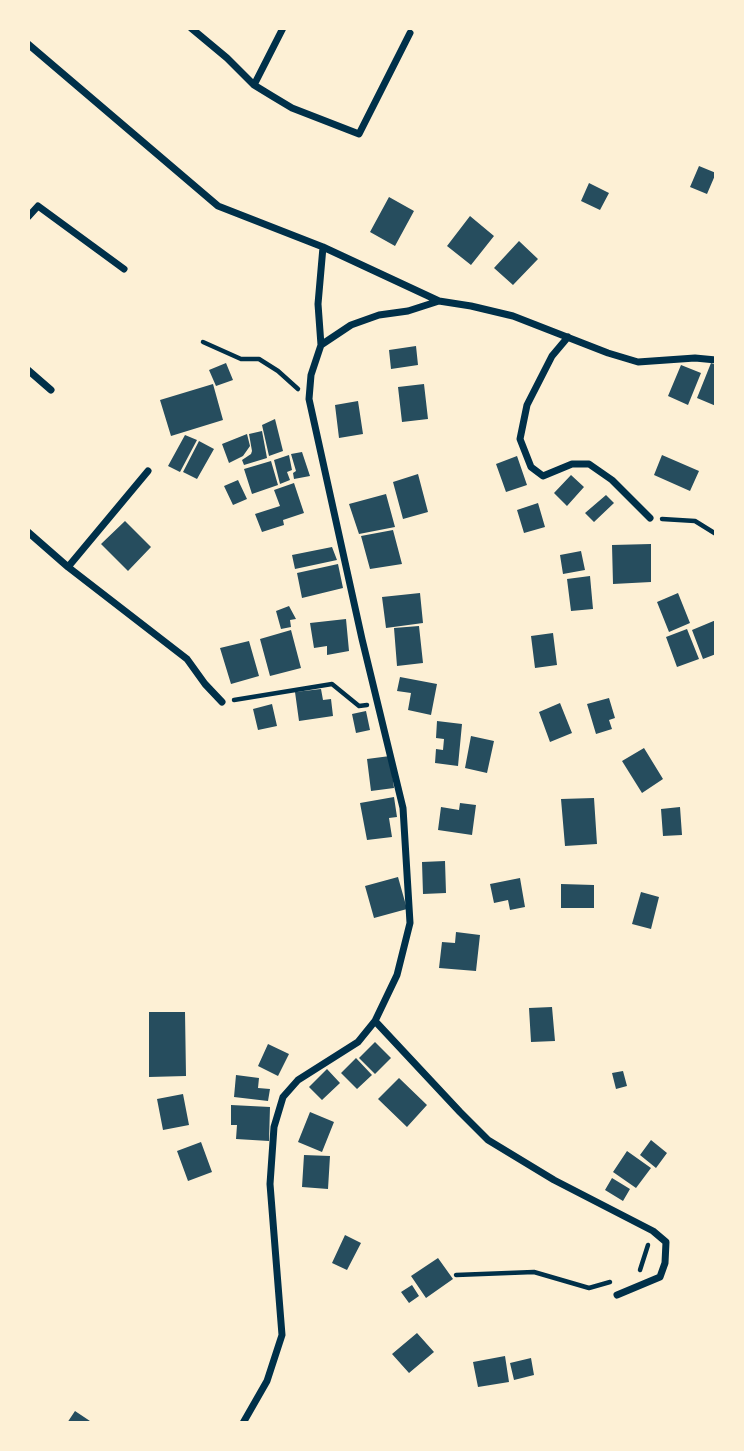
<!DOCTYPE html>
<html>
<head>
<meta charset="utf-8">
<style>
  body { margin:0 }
  #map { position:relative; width:744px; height:1451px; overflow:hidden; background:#fdf0d5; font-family:Inter,sans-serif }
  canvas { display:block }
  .frame { position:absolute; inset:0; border:30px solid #fdf0d5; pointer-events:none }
</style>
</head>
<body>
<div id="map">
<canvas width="744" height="1451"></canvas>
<div class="frame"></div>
</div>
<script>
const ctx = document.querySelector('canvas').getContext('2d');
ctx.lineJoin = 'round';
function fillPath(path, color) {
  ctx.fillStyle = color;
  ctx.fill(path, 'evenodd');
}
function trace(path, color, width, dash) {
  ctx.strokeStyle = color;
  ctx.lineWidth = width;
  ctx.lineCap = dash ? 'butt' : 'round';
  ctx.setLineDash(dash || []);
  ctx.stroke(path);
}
const building = new Path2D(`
  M699 166 716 173 707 194 690 187Z
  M589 183 609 193 600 210 581 201Z
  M389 197 414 211 395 246 370 232Z
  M470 216 494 236 471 265 447 246Z
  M519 241 538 259 513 285 494 268Z
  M416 346 418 365 391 369 389 350Z
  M226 363 233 380 216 386 209 370Z
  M711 363 716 365V406L697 398Z
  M681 365 701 373 688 405 668 396Z
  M213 384 223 420 171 436 160 400Z
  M424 384 428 419 402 422 398 387Z
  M358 401 363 434 339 438 335 405Z
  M275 419 283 451 269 456 262 425Z
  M262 431 267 458 244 465 242 460 251 454 252 451 249 434Z
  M247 434 250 446 243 456 229 463 222 444Z
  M185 435 197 440 180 472 168 466Z
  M199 441 214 449 197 479 183 472Z
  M302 452 310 476 294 479 293 473 296 471 291 454Z
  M289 455 292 470 287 472 290 480 280 484 274 460Z
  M662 455 699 471 690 491 654 475Z
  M517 456 527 485 506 492 496 464Z
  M271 461 278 485 252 494 244 469Z
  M418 474 428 512 403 519 393 482Z
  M571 475 584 487 567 506 554 493Z
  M238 480 247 499 233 505 224 486Z
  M294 483 304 513 283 520 284 525 262 532 255 514 280 506 274 490Z
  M386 494 395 527 359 534 349 504Z
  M606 495 614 503 594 522 585 513Z
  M538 503 545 527 524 533 517 510Z
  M125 521 151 547 128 571 101 544Z
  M393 530 402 564 370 569 361 536Z
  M651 544V582L613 584 612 545Z
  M332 547 337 560 295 569 292 555Z
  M581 551 585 570 563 574 560 555Z
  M338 564 343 588 302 598 297 573Z
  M590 576 593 609 571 611 567 579Z
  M420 593 423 623 386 628 382 597Z
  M678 593 690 623 669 632 657 602Z
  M289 606 296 619 290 620 291 627 281 629 276 611Z
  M346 619 349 651 327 655V646L314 648 310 623Z
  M716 620V654L703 659 692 630Z
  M419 626 423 663 397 666 394 628Z
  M687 629 699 659 677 667 666 637Z
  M291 630 301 668 270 676 260 639Z
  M553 633 557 665 535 668 531 636Z
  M249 641 259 676 231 684 220 648Z
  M400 677 437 684 431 715 408 710 411 693 397 691Z
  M321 689 323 700 331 699 333 716 299 721 295 692Z
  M609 698 615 718 609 720 612 729 596 734 587 704Z
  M560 703 572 733 550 742 539 712Z
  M272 704 277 726 258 730 253 709Z
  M366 711 370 730 356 733 352 714Z
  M437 721 462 724 458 766 435 763 436 749 443 750 444 739 436 738Z
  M471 736 494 741 487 773 465 768Z
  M644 748 663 779 642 793 622 761Z
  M390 756 394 788 371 791 367 759Z
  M394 797 397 817 389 818 392 837 367 840 360 803Z
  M594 798 597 844 565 846 561 799Z
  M460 803 476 805 472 835 438 830 441 807 459 810Z
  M680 807 682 835 663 836 661 809Z
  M445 861 446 893 423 894 422 862Z
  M398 877 407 909 374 918 365 886Z
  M520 878 525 907 510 910 508 900 494 903 490 884Z
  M561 884 594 885V908H561Z
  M641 892 659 897 651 929 632 924Z
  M456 932 480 935 476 971 439 968 442 942 455 943Z
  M552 1007 555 1041 531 1042 529 1008Z
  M149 1012H185L186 1076 149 1077Z
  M375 1042 391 1058 375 1074 359 1058Z
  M268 1044 289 1054 278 1076 258 1066Z
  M356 1058 372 1075 357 1089 341 1073Z
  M327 1069 340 1083 322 1100 309 1087Z
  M623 1071 627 1086 616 1089 612 1073Z
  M236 1075 259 1078 258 1088 270 1089 268 1101 234 1097Z
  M399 1078 427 1105 407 1127 378 1099Z
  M183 1094 189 1125 163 1130 157 1099Z
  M231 1105 270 1107 269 1141 236 1139 237 1125H231Z
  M310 1112 334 1122 322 1152 298 1142Z
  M651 1140 667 1153 656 1168 640 1155Z
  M201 1142 212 1172 188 1181 177 1151Z
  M627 1151 651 1168 636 1188 613 1172Z
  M304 1155 330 1156 328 1189 302 1187Z
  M612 1178 630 1189 623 1201 605 1190Z
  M345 1235 361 1243 347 1270 332 1263Z
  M438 1258 453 1279 426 1298 411 1276Z
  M412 1285 419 1296 409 1303 401 1292Z
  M417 1333 434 1352 409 1373 392 1354Z
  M505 1356 509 1382 478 1387 473 1362Z
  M531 1358 534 1375 514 1380 510 1363Z
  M75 1411 93 1423H67Z`);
const path = new Path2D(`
  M203 342 241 359H259L278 371 298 389
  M662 519 695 521 716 534
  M234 700 332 684 359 706 367 705
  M640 1270 648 1245
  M456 1275 534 1272 589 1288 610 1282`);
const minor = new Path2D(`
  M191 28 227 58 254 85 272 96 292 108 359 134 410 33
  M28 44 218 206 323 247 439 301
  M254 85 283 28
  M28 217 38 206 124 269
  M568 337 552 356 527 405 520 439 531 467 543 476 572 464H589L612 480 650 518
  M321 345 318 304 323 247
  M28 370 51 390
  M28 532 68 567 187 659 205 684 222 702
  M68 567 148 471
  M375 1021 460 1112 488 1140 554 1180 653 1231 666 1242 665 1263 660 1277 617 1295
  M243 1423 267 1381 282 1335 270 1184 274 1127 283 1097 298 1080 358 1042 375 1021 397 975 410 923 403 808 362 639 309 399 311 375 321 345 351 325 379 315 408 311 439 301 471 306 513 316 608 353 638 362 695 358 716 360`);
fillPath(building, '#264d5e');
trace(path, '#003049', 4.5);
trace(minor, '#003049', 7);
</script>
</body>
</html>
